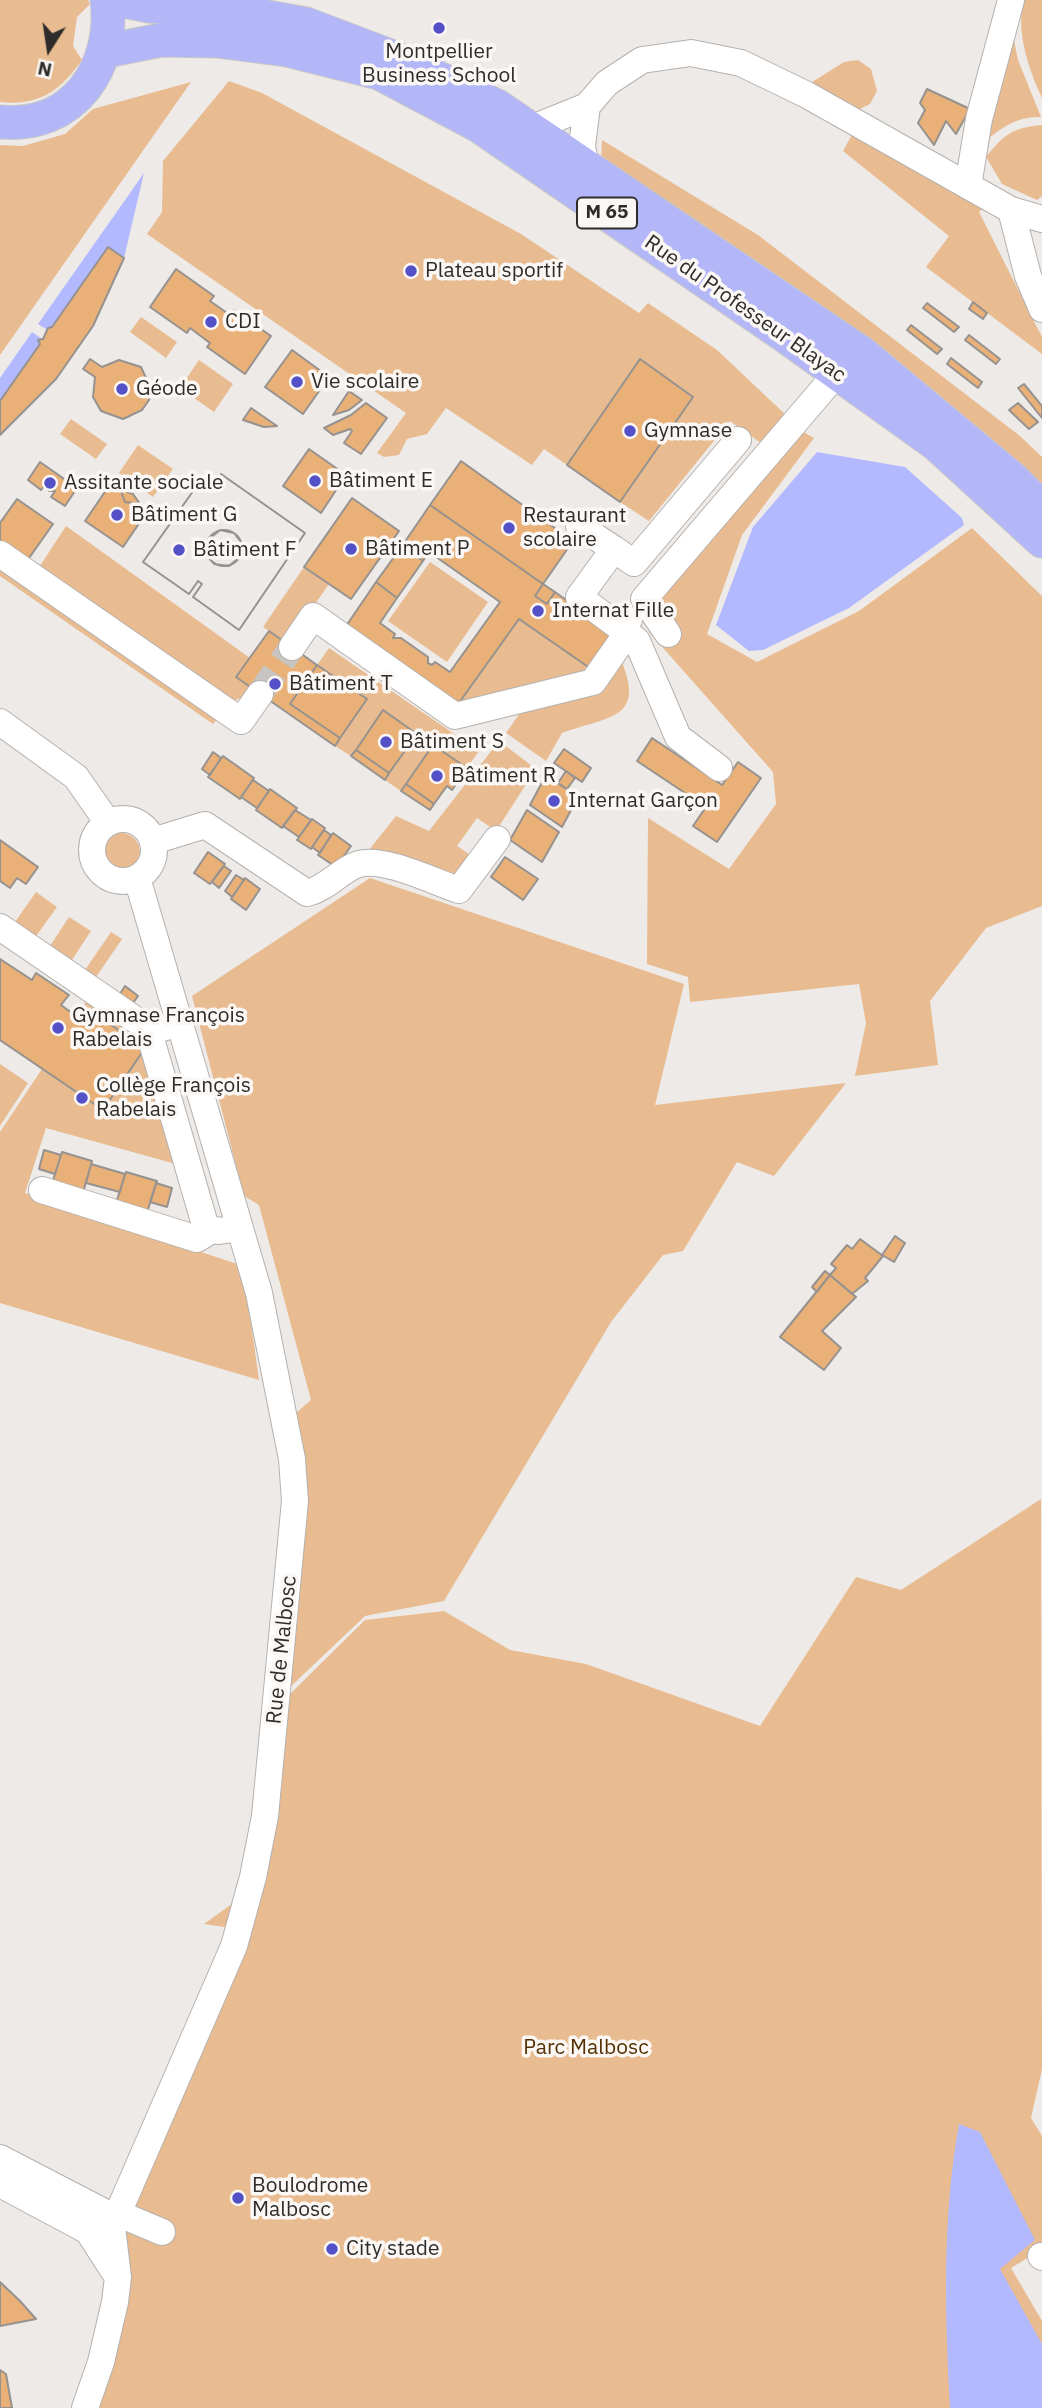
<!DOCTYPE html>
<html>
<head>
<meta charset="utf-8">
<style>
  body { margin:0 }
  #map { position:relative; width:1042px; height:2408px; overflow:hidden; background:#eeeae7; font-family:"IBM Plex Sans",sans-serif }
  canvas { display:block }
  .north { position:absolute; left:14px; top:14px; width:70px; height:70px; -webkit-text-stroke:5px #fbf7f4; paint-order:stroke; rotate:192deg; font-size:19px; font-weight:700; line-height:28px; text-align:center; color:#2e2d2b }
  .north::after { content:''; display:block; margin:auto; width:24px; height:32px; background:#2e2d2b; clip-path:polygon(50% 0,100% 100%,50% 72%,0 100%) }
</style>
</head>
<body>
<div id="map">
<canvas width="1042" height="2408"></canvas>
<div class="north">N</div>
</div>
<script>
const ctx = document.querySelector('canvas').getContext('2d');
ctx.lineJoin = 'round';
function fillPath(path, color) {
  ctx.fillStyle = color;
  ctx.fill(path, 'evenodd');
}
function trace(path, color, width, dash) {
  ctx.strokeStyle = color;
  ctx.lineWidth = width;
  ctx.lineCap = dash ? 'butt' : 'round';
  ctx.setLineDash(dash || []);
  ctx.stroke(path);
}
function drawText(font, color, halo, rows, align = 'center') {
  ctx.font = font + ' "IBM Plex Sans",sans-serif';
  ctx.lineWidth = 7;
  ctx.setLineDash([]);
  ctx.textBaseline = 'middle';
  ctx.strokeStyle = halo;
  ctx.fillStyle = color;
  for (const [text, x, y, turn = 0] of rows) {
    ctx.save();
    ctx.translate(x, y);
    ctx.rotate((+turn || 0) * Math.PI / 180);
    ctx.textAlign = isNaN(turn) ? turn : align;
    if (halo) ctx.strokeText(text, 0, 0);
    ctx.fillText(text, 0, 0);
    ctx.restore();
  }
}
const green = new Path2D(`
  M0 0H88L90 4 77 17 73 46 82 60C60 91 40 106 0 102Z
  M1024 0H1042V98C1029 70 1015 30 1024 0Z
  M1012 31 1018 60 1041 117C1018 117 1005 125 988 139Z
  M858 60 871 69 877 91 870 104 858 110 809 84 844 62Z
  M229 81 262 93 521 234 639 313 648 303 717 350 788 417 764 445 730 421 649 521 620 502 693 397 640 359 567 465 544 449 532 465 446 408 427 434 407 439 399 455 384 457 377 453 406 413 147 234 162 212 163 161Z
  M191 82 0 355V145L23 146 65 134 93 109Z
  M1042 125V196L1037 200 1002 184 986 157C1004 134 1013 128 1042 125Z
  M853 133 985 206 979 212 1042 337V354L926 267 949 236 843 151Z
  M602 140 758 235 1020 436 1042 457V487L601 164Z
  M141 317 177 342 166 358 130 332Z
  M199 360 233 384 214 412 180 388Z
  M71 419 107 444 96 459 60 434Z
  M800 430 814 438 742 535 707 634 757 662 859 611 972 528 1042 596V906L986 928 930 1001 938 1065 855 1076 866 1023 859 984 690 1002 688 977 647 964 648 818 729 869 776 804 773 772 649 632 657 612 655 606Z
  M138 445 173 469 153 497 119 473Z
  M66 526 250 658 257 691 231 702 38 569Z
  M430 562 488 602 447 662 388 621Z
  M304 567 329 584 288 643 263 627Z
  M0 568 219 717 213 724 0 576Z
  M519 619 594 671 456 707Z
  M329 648 479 751 467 768 433 745 401 791 385 780 417 733 383 710 351 756 335 746 367 699 317 665Z
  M619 655C647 719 613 715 562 733L546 761 506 733 522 710Z
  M499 741 536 769 496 831 477 818 457 846 475 858 455 883 365 855 396 816 429 831Z
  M102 852a19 19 0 1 1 38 0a19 19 0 1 1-38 0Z
  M370 878 684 984 655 1105 846 1083 774 1176 737 1162 683 1251 663 1255 611 1322 444 1601 365 1616 287 1690 306 1499 297 1412 311 1400 259 1205 244 1196 192 996Z
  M36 892 57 907 34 939 13 925Z
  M69 917 91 931 70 963 48 949Z
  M111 932 122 939 94 980 83 973Z
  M91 995 144 1029 183 1166 46 1128 25 1193 243 1266 259 1380 0 1303V1132L42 1069 103 1110 145 1048 83 1006Z
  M0 1064 28 1083 0 1126Z
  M1041 1499 1042 2069 1031 2118 1042 2136V2249L1011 2268 1042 2321V2408H83L113 2252 245 1930 204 1924 261 1883 285 1699 365 1620 444 1611 510 1650 586 1664 760 1726 856 1577 901 1590Z`);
const water = new Path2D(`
  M144 173 124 258 108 247 52 327 48 328 49 331 38 324Z
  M32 332 42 339 38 340 40 344 0 401V378Z
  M817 452 905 467 962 518 964 525 849 608 763 650 749 651 716 625 753 527Z
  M959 2124 980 2132 1035 2240 1000 2269 1042 2344V2408H950C945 2313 942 2218 959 2124Z`);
const building = new Path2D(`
  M927 89 970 109 956 134 946 121 934 145 918 123 925 110 920 103Z
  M108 247 124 258 93 326 56 379 0 435V401L40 344 38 340 43 339 48 328 52 327Z
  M176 269 214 296 210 301 230 315 234 310 271 336 245 374 207 347 210 343 190 328 187 333 150 307Z
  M973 302 987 313 983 319 969 309Z
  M927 303 959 327 954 332 923 308Z
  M911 325 942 349 937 354 907 330Z
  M969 335 1000 359 996 364 965 340Z
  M292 350 329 377 303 414 265 387Z
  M951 358 982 382 978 388 947 364Z
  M90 359 102 367 119 360 141 367 151 389 149 400 142 410 123 419 101 411 93 397 95 377 83 369Z
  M640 359 693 397 620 502 567 465Z
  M1024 384 1042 406V418L1018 388Z
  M349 391 362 400 349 410 333 415Z
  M366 403 387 418 361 454 344 443 352 431 350 429 333 435 324 428 351 415Z
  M1018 403 1038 422 1029 429 1009 410Z
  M251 408 277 426 264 427 243 420Z
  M309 449 346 475 321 513 283 486Z
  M461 461 573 541 543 584 430 505Z
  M40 462 77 488 65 506 51 497 55 491H49L45 485 41 490 28 480Z
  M221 474 305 533 239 630 193 597 202 584 198 581 189 594 143 562 203 477 207 490 222 486ZM220 530 234 533 241 542V556L229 566 214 564 207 555 208 540Z
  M221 474 305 533 239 630 193 597 202 584 198 581 189 594 143 562 203 477 207 490 222 486Z
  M111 483 120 489 125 502 140 504 149 509 123 547 85 521Z
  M120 489 133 494 140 504 125 502Z
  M352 498 399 531 351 599 304 567Z
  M17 499 53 524 27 561 0 542V523Z
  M430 505 543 584 535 596 547 604 555 592 618 637 594 671 519 619 456 707 344 629 376 582 397 598 380 623 395 634 393 638H401L428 657V663L432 665 435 662 450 672 500 602 429 552 423 561 402 546Z
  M206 548a18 18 0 1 1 36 0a18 18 0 1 1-36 0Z
  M402 546 423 561 397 598 376 582Z
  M543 584 555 592 547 604 535 596Z
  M269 631 317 665 290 704 340 738 335 746 236 677Z
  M317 665 367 699 340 738 290 704Z
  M383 710 417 734 389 773 356 750Z
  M652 738 722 785 738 762 761 778 717 842 693 826 706 807 637 761Z
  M433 745 467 768 452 790 447 786 434 804 406 784Z
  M564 749 591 768 582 782 554 763Z
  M356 750 389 773 385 780 351 756Z
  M213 752 221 758 210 775 202 769Z
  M223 756 254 778 240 799 208 777Z
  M566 771 575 778 567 789 558 783Z
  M546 775 578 797 562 827 530 805Z
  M253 780 269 791 257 808 241 797Z
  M406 784 434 804 430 810 401 791Z
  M270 789 297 808 282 828 256 810Z
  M295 810 311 820 299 837 283 826Z
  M527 810 559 832 542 862 510 840Z
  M312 819 325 828 311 849 297 840Z
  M324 830 331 835 320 853 312 847Z
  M333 833 351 846 336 867 318 855Z
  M0 840 38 867 26 884 17 878 10 888 0 881Z
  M208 852 225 864 210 884 194 873Z
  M505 857 538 879 523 900 491 877Z
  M224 866 231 871 219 888 212 882Z
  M236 875 244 880 232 897 225 891Z
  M245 878 260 889 246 910 231 899Z
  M0 959 32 980 36 973 69 995 61 1005 76 1016 83 1006 145 1048 103 1110 0 1040Z
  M125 986 138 996 131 1006 118 997Z
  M44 1150 61 1155 55 1174 39 1169Z
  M62 1152 92 1161 82 1196 51 1187Z
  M91 1164 125 1174 120 1192 86 1183Z
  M126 1172 157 1181 146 1216 115 1206Z
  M156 1183 172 1188 167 1207 150 1202Z
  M895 1236 905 1243 894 1262 882 1255Z
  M860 1239 883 1256 865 1278 868 1281 852 1294 830 1275 836 1268 831 1264 847 1245 852 1249Z
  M825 1271 830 1275 817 1292 812 1287Z
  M830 1275 856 1297 822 1331 841 1348 824 1370 780 1337Z
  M0 2282 20 2301 36 2319 0 2326Z
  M0 2370 6 2374 12 2408H0Z`);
const minorTunnel = new Path2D(`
  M260 694 292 647`);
const minor = new Path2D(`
  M530 129 587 106 607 83 642 60 691 53 741 63 807 95 1011 210 1028 276 1042 309
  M586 168 582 146 587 106
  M968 186 979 119 1011 0
  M1011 210 1042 219
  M579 526 614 549
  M0 554 241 721 260 694
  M629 620 622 629 637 641 678 737 719 768
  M668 634 644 599 837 373
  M292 647 313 616 455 716 593 682 623 639 622 629 579 597 614 549 634 563 738 440
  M0 722 76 777 108 823
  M92 850a31 31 0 1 1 62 0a31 31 0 1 1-62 0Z
  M153 841 205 825 307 893C328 888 341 869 359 864 385 857 434 882 459 890L497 839
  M0 927 152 1031
  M179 1023 152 1031 151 1039 206 1228 219 1231 238 1228
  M42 1190 197 1239 210 1231
  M0 2158 106 2213H117L162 2232
  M0 2184 88 2231 113 2270
  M1041 2256 1042 2257
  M85 2408 101 2362 115 2302 118 2277 112 2227 234 1946 253 1877 265 1816 295 1501 292 1459 259 1293 137 878`);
const major = new Path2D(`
  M120 0 149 6 251 14 306 24 401 60 497 106 863 354 1013 479 1042 508
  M106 51 161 40 217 41 287 50 379 73 479 126 785 336 936 444 1042 541
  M0 122C74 129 115 67 107 0`);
const markers = [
  [439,28,7,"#5450c7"],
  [411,271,7,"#5450c7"],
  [211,322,7,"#5450c7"],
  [297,382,7,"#5450c7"],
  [122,389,7,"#5450c7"],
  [630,431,7,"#5450c7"],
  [315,481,7,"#5450c7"],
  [50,483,7,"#5450c7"],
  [117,515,7,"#5450c7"],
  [509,528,7,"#5450c7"],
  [351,549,7,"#5450c7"],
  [179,550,7,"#5450c7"],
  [538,611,7,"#5450c7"],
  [275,684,7,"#5450c7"],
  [386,742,7,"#5450c7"],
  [437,776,7,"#5450c7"],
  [554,801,7,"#5450c7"],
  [58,1028,7,"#5450c7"],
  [82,1098,7,"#5450c7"],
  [238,2198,7,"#5450c7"],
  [332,2249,7,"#5450c7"]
];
const shields = [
  [607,213,60]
];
const shieldNames = [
  ["M 65",607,213]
];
const poiNames = [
  ["Montpellier",439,52,"center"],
  ["Business School",439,76,"center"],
  ["Plateau sportif",425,271],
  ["CDI",225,322],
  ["Vie scolaire",311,382],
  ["Géode",136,389],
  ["Gymnase",644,431],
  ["Bâtiment E",329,481],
  ["Assitante sociale",64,483],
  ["Bâtiment G",131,515],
  ["Restaurant",523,516],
  ["scolaire",523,540],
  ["Bâtiment P",365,549],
  ["Bâtiment F",193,550],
  ["Internat Fille",552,611],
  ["Bâtiment T",289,684],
  ["Bâtiment S",400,742],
  ["Bâtiment R",451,776],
  ["Internat Garçon",568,801],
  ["Gymnase François",72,1016],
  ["Rabelais",72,1040],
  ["Collège François",96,1086],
  ["Rabelais",96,1110],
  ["Boulodrome",252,2186],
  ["Malbosc",252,2210],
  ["City stade",346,2249]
];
const streetNames = [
  ["Rue du Professeur Blayac",745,309,35],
  ["Rue de Malbosc",282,1650,-84]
];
const parkNames = [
  ["Parc Malbosc",586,2048]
];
fillPath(green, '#e8bb90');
fillPath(water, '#b2b9ff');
fillPath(building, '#e9b078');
trace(building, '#95928f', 2);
trace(minorTunnel, '#c8c4c1', 26, [26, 13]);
trace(minor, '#b5b1ae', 28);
trace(major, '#c9c8c8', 35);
trace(minor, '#fff', 26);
trace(major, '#b3b7f7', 33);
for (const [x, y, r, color] of markers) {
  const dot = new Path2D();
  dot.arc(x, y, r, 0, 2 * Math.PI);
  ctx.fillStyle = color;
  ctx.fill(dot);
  trace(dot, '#fbf7f4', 2.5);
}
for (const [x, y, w] of shields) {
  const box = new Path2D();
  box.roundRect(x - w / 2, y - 15.5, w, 31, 5);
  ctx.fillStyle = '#fbf7f4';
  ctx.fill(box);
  trace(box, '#2e2d2b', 2);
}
drawText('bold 19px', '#2e2d2b', null, shieldNames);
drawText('21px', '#2e2d2b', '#fbf7f4', poiNames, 'left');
drawText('21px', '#2e2d2b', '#fbf7f4', streetNames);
drawText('21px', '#542f00', '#fbf7f4', parkNames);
</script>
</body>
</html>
